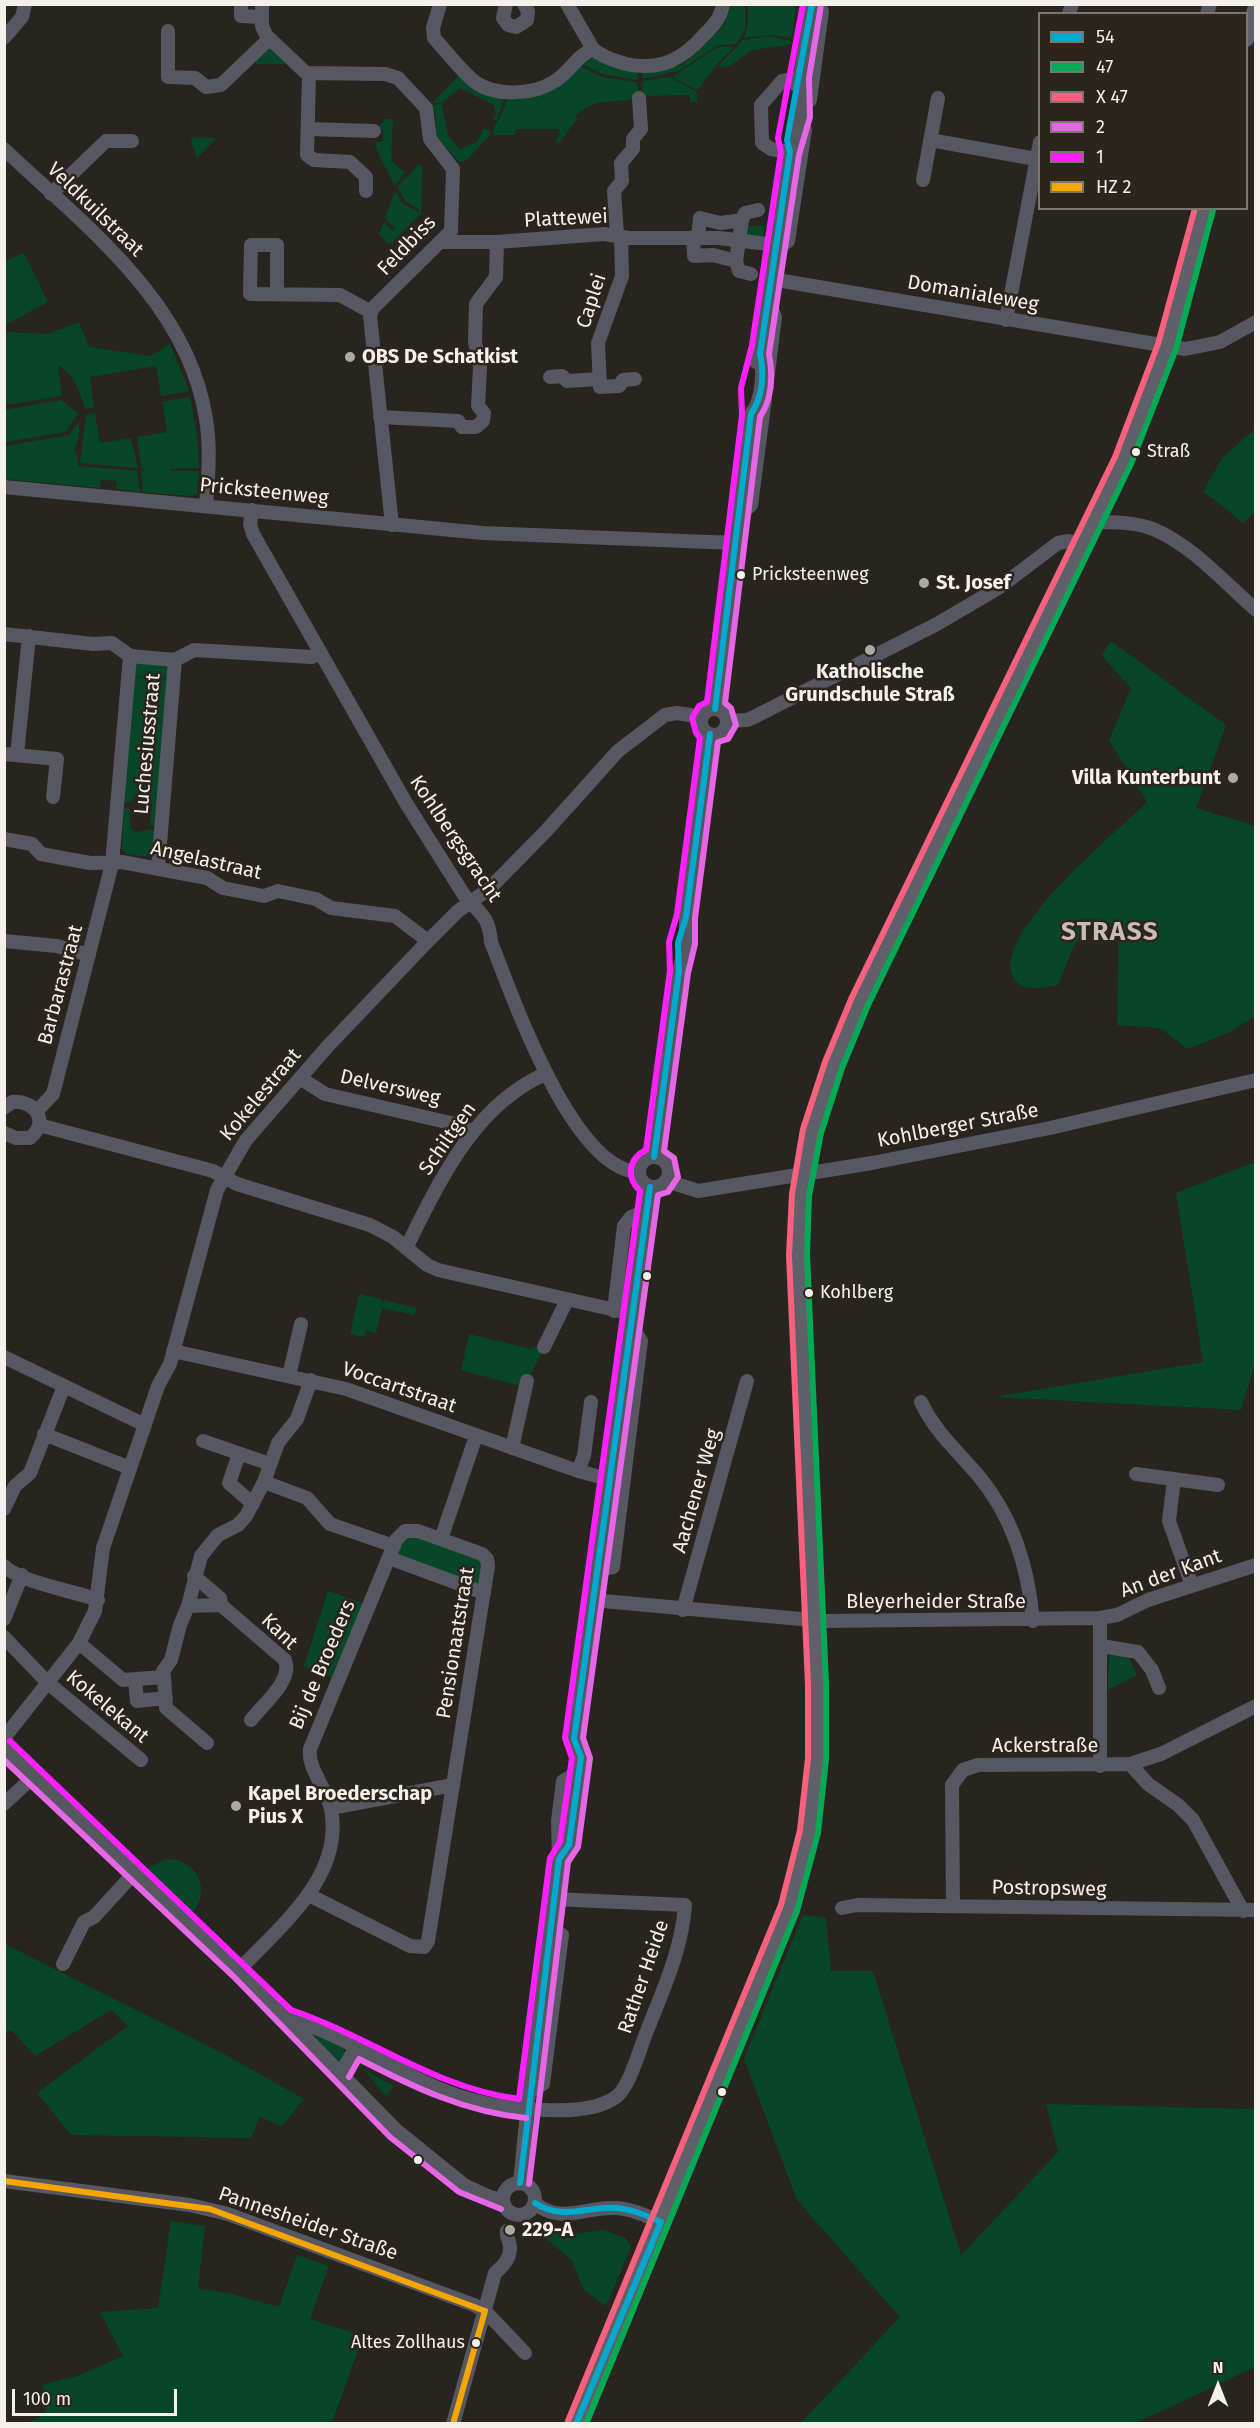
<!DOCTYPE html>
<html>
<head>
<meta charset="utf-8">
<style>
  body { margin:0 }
  #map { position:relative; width:1260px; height:2428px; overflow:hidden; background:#282520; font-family:"Fira Sans",sans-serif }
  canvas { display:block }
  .frame { position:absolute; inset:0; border:6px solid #f5f0eb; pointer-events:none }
  .legend { position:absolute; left:1038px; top:12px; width:210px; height:198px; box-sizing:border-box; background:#2c251d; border:2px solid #7c766f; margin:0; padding:8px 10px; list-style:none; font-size:18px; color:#f5f0eb }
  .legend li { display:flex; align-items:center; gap:12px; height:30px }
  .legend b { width:30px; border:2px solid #7c766f }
  .north { position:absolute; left:1188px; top:2356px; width:60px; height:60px; -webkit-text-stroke:4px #2c251d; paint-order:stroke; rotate:0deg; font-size:16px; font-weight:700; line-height:24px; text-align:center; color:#f5f0eb }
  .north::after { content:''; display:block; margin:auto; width:21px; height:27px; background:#f5f0eb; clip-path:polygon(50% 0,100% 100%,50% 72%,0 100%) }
  .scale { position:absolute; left:12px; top:2389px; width:165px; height:27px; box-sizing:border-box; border:3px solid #f5f0eb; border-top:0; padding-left:8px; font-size:18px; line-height:21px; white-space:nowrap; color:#f5f0eb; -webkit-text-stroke:4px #2c251d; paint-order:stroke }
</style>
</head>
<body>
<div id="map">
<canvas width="1260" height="2428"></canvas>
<div class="frame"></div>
<ul class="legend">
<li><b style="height:8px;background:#00a9ce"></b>54</li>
<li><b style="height:8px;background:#06aa56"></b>47</li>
<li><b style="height:8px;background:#f8607d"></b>X 47</li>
<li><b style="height:8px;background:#e666e6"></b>2</li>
<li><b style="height:8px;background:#ff20ff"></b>1</li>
<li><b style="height:8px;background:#f7a600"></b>HZ 2</li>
</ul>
<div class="north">N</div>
<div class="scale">100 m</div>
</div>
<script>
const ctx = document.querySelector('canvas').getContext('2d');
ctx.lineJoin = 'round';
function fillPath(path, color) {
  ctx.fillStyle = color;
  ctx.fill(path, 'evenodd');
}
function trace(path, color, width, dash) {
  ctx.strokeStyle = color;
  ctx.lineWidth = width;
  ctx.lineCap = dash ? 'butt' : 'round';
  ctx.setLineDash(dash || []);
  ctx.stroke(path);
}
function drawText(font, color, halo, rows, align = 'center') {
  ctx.font = font + ' "Fira Sans",sans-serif';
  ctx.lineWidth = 5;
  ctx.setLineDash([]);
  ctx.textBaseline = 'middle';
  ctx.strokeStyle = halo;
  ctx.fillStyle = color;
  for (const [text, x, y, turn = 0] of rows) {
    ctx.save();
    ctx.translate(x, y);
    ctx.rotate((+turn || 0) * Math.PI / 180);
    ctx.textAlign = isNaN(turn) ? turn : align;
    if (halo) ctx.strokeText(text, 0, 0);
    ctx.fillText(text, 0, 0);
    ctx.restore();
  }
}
const green = new Path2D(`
  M731 5H745V30L736 44 718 45 680 70 649 78H642L641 72 678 64 681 66 710 40 708 38 714 32 716 34 725 23Z
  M748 5H796L792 38 771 35 744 38 748 24Z
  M770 36 791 41V45L752 50 729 67 718 66 743 40Z
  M727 46 733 48 716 65 698 90 672 77 716 48Z
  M269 47 287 64H256V55Z
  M590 57 638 72V78L636 80 603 74 581 64Z
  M578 65 602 77 637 82 639 96C619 107 601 93 576 115L577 119 559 143H556L560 132 558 129H516L515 135H493C493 122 506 113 507 98Z
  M461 73 505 95 497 120H493L496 114 494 105 460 88 442 103H432Z
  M669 77 697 92V102H690V95L642 96 643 81Z
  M442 104 448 135 460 149 477 142 484 128 490 131V135L467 160 459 162 436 136V115L432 105Z
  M386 119H393L391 160 405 173 394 186C389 169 376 157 376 142L383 141V130L377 129Z
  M190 137 217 138 197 158Z
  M419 164 422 168 421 214 389 245 379 234 384 222 393 231 395 229 385 218 395 191 403 204 419 212V209L406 202 397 187Z
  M764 225 763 238 747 235 746 227Z
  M24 253 48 302 5 325V261Z
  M79 322 89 347 151 356 170 344 189 391 161 396 156 366 90 377 94 407 85 409C81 393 73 373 58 365L62 396 5 405V332L48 334Z
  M190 397 197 435 199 468 170 469 171 471H199L197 494 191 496 143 492 141 471H147L141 468 137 437 167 432 162 402Z
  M61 400 78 413 66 432 5 442V410Z
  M95 413 100 443 131 438 138 468 80 463 86 415Z
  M79 421V437L74 451 77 454 78 466 137 471 140 492 116 489 117 481 101 480 100 488 5 479V446L69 435Z
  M1255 429V512L1243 523 1203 491 1223 457Z
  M1111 641 1226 725 1196 808 1255 826V1016L1230 1032 1188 1049 1160 1028 1117 1025 1119 926 1085 929 1073 948 1058 985C1041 988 1016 994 1011 971 1003 924 1115 834 1147 802L1109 740 1131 688 1101 655Z
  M134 663 168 664 169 678 131 676Z
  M131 677 169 680 156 826 150 825 152 804 146 792H138L130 803 123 802Z
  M124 808H129L131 829 136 832 153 829 156 832 155 847H152L149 857 126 854 122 849Z
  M1255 1162V1364L1241 1410 994 1397 1203 1362 1176 1193Z
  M359 1294 381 1299 382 1305 384 1300 416 1308 414 1315 382 1308 376 1333 366 1330 364 1337 350 1334Z
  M469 1334 531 1349 532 1346 543 1351 528 1379 520 1386 461 1370Z
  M412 1534 482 1560 481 1588 394 1557 400 1542Z
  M328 1591 363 1603 333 1678 304 1666Z
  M1113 1652 1126 1653 1137 1675 1108 1690 1109 1658Z
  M165 1859C196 1857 213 1889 192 1913L146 1870Z
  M803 1915 826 1918 831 1971H873L961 2255 1058 2152 1046 2104 1255 2109V2367L1136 2423H801L900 2317 797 2200 744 2059Z
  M5 1944 224 2054 304 2099 282 2126 260 2117 251 2138 71 2135 37 2093 128 2026 111 2010 35 2056 12 2031H5Z
  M305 2028 344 2048 345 2055 340 2062Z
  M364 2070 394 2086 386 2096Z
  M171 2221 205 2226 198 2288 232 2294 279 2307 297 2255 329 2266 310 2319 363 2336 332 2423H29L45 2414 43 2384 78 2376 123 2356 100 2312 158 2308Z
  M547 2230 574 2234 603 2230 626 2238 631 2247 606 2306 584 2290 571 2259 538 2233Z`);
const minor = new Path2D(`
  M241 4V16L262 17
  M262 4V26L266 35 306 73 385 74 398 78 426 108 430 139 453 169 451 231 373 308 370 316 392 525
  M440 4 433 28 434 38C447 52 460 70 475 82 496 97 534 95 555 81 570 72 576 56 593 49 602 57 615 61 626 64 660 71 682 60 704 35 713 26 721 18 723 4
  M506 4 503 18 508 25 516 27 527 20 528 11 524 4
  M567 4 593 49
  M1069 14 1072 4
  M1207 14 1210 4
  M168 31V77L195 78 206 87 221 85 269 39
  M4 38 22 17 25 4
  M309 74 307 155 314 160 350 162 366 177V191
  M796 85 800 78 812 4
  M810 100 822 11 813 4
  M308 129 374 131
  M930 140 1036 159
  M4 149C85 226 188 302 206 419 211 448 208 478 206 506
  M790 152 771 149 762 143 761 105 782 81 800 78
  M923 180 938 98
  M51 194 106 141H132
  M742 220 745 213 758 210
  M617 235 614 191 622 181 621 163 633 149V139L641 129 639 98
  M621 236 622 276 598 343 600 387 619 386 623 380 635 379
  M693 237 694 256 713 255 736 261 742 220 720 223 700 218 698 237
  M440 242H497L604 234 629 238H719L776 245
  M775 251 788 241 805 130
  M736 261 739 271 751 274
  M771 279 1185 349 1220 342 1256 322
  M277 294V245H251L250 294 340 295 371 312
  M1006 320 1040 142
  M756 362 761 347 790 152C800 133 806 99 800 78
  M768 374 775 317 769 302
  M550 377 562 376 567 381 599 379
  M380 417 458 421 462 427H476L483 421 484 413 478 406 480 367 475 342 476 304 496 277 497 242
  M4 487 483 533 735 543
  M252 510 250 524 253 534 406 803 464 895C479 913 489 915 491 942 513 997 572 1170 639 1172
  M736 519 751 505 765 399
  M1093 522C1113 522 1135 522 1153 529 1192 545 1225 583 1256 610
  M4 634 93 644 112 643 130 656 175 660 194 650 312 657 320 653
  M715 709 751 414C763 400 764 370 760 354
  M701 722a13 13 0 1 1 26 0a13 13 0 1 1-26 0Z
  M727 721 747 720 754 717 937 624 1000 587 1058 543 1069 541 1081 547
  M4 754 57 759 53 797
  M17 755 29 636
  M4 839 32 844 41 854 90 863 122 862 207 878 223 888 264 896 278 891 316 899 331 908 395 916 428 941
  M158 868 175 660
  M4 941 57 946 89 955
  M300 1078 325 1094 455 1124 473 1132
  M4 1108 12 1102C35 1100 50 1121 30 1138H16L4 1133
  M37 1111 53 1094 112 864 130 656
  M39 1125 213 1171 237 1184 370 1225 393 1237 427 1265 438 1270 633 1314
  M639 1172a15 15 0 1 1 30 0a15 15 0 1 1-30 0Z
  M654 1157 679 971 686 943V917L710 734
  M667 1181 698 1191 872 1163 1050 1128 1256 1080
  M406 1248C440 1181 473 1106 545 1074
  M614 1311 624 1226 631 1217 647 1211
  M544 1347 567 1300
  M173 1351 346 1389 578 1471 608 1479
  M4 1357 145 1425
  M289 1376 301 1324
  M921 1402C934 1430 956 1450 977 1474 1013 1517 1028 1566 1033 1621
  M44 1434 130 1468
  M203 1441 270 1464
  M512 1448 527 1381
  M239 1454 229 1483 253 1504
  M578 1471 584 1456 591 1402
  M1136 1474 1218 1485
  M1174 1479 1169 1521 1192 1586
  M264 1482 307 1498 330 1524 394 1546
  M4 1509 15 1486 30 1473 64 1386
  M441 1539 476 1436
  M389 1558 484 1593
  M4 1566C21 1583 75 1591 98 1600
  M596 1570 613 1567 641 1341 631 1326
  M194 1576 220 1598 221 1605
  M592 1600 823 1621 1100 1618 1117 1615 1148 1600 1256 1565
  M188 1606 221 1605 285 1660C293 1681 263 1704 251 1720
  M683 1610 747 1381
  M1100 1618V1766
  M4 1619 22 1575
  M4 1637 48 1683 141 1760
  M79 1643 123 1680 164 1677 166 1708 207 1743
  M1101 1646 1138 1652 1152 1670 1159 1688
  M164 1677 163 1671 171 1660 180 1625 188 1606 201 1556 218 1535 238 1525 246 1516 264 1482 278 1443 297 1419 311 1380
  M135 1680 137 1701 166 1698
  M4 1738 79 1643 95 1611 103 1548 158 1386 170 1364 217 1190 246 1140 328 1046 428 941 458 911 489 889 546 831 618 751 665 715 677 713 702 717
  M4 1747 239 1970 396 2130 464 2185 490 2197 503 2200
  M1130 1764 1148 1784 1178 1805 1193 1820 1243 1911
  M4 1804 34 1776
  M331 1808 453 1785
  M559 1859 558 1821 563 1781 579 1772
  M953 1906 952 1785 963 1770 978 1765 1130 1764 1161 1754 1256 1706
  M842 1908 857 1905 1256 1910
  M63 1964 84 1922 94 1917 135 1872
  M239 1970C280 1926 344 1877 331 1809 327 1789 307 1768 310 1749L396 1540 405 1531H418L482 1554 487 1559 488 1566 428 1941 424 1947 410 1946 309 1895
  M286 2018C339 2032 385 2065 435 2087 470 2103 507 2109 546 2110 567 2111 598 2110 616 2097 630 2087 640 2047 647 2031 663 1990 682 1949 685 1905L554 1899
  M341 2073 356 2047
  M529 2092 543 2084 562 1935 550 1928
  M4 2181 190 2205 228 2214 474 2305 485 2311 525 2353
  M503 2199a16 16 0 1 1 32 0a16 16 0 1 1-32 0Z
  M520 2183 529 2092 554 1899 559 1859 569 1845 581 1757 574 1739 650 1187
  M535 2203C560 2225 587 2206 616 2208 632 2209 647 2216 661 2222
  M453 2424 495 2273C503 2266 511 2258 510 2246 509 2239 506 2238 507 2231`);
const major = new Path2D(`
  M1246 39 1256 7
  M576 2424 789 1908C825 1802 819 1716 813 1606 808 1515 803 1425 800 1334 798 1281 795 1228 803 1176 812 1115 835 1057 860 1001L1123 461 1167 347 1204 208`);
const bus1 = new Path2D(`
  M715 709 751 414C763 396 764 374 760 354L790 152 787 140 812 4
  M654 1157 679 971 678 943 686 917 710 734
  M520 2183 559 1859 569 1845 581 1757 574 1739 650 1187
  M535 2203C562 2221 587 2206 616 2208 632 2209 647 2216 661 2222
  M576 2424 661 2222`);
const bus2 = new Path2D(`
  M586 2424 797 1911 818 1833 826 1759V1684L807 1255 809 1196 821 1133 842 1068 868 1005 1131 464 1176 349 1213 210`);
const bus3 = new Path2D(`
  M568 2421 781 1905 800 1830 808 1758V1685L789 1255 792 1194 803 1129 825 1062 852 997 1115 457 1158 344 1195 208`);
const bus4 = new Path2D(`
  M4 1760 233 1976 390 2137 459 2192 501 2209
  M349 2077 359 2059C413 2087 465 2112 526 2118
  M529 2184 568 1862 578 1847 590 1758 583 1738 658 1195 668 1192 678 1177 674 1158 664 1151 688 973 695 944V918L718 742 728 739 736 725 731 708 725 703 760 417C772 399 773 375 769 354L799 155 810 117 809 78 821 5`);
const bus5 = new Path2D(`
  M10 1741 291 2010C369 2036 436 2089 519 2099L550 1858 560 1842 572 1758 565 1738 640 1191C626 1178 628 1159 646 1150L670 971 669 942 677 914 700 738 696 733 692 718 699 706 707 702 742 415 741 388 752 345 781 152 778 138 803 4`);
const bus6 = new Path2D(`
  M4 2181 210 2209 485 2311
  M453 2424 485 2311`);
const markers = [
  [350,357,6,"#ada9a4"],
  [1136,452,5,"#f5f0eb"],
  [741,575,5,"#f5f0eb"],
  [924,583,6,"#ada9a4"],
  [870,650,6,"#ada9a4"],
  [1233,778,6,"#ada9a4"],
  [647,1276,5,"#f5f0eb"],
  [809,1293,5,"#f5f0eb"],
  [236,1806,6,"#ada9a4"],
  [722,2092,5,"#f5f0eb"],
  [418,2160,5,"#f5f0eb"],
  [510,2230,6,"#ada9a4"],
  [476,2343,5,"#f5f0eb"]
];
const busNames = [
  ["Straß",1147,452],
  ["Pricksteenweg",752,575],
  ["Kohlberg",820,1293],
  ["Altes Zollhaus",465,2343,"right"]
];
const streetNames = [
  ["Veldkuilstraat",95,210,44],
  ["Plattewei",566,219,-3],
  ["Feldbiss",407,246,-46],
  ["Domanialeweg",973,294,10],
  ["Caplei",592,301,-72],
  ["Pricksteenweg",264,492,6],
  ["Luchesiusstraat",148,744,-85],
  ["Kohlbergsgracht",455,839,56],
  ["Angelastraat",206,861,13],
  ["Barbarastraat",61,985,-75],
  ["Delversweg",390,1088,13],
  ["Kokelestraat",261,1095,-50],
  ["Kohlberger Straße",958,1126,-11],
  ["Schiltgen",448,1139,-55],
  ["Voccartstraat",399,1388,19],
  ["Aachener Weg",697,1491,-74],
  ["An der Kant",1171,1574,-20],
  ["Bleyerheider Straße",936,1602],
  ["Kant",279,1632,44],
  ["Pensionaatstraat",456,1643,-81],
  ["Bij de Broeders",323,1665,-67],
  ["Kokelekant",107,1707,40],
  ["Ackerstraße",1045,1746],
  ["Postropsweg",1049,1889,1],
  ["Rather Heide",644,1977,-71],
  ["Pannesheider Straße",308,2224,19]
];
const poiNames = [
  ["OBS De Schatkist",362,357],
  ["St. Josef",936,583],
  ["Katholische",870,672,"center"],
  ["Grundschule Straß",870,695,"center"],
  ["Villa Kunterbunt",1221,778,"right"],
  ["Kapel Broederschap",248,1794],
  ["Pius X",248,1817],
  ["229-A",522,2230]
];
const districtNames = [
  ["STRASS",1110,933]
];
fillPath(green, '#074628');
trace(minor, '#565760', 14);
trace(major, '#5f606a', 16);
trace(bus1, '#00a9ce', 6);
trace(bus2, '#06aa56', 6);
trace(bus3, '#f8607d', 6);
trace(bus4, '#e666e6', 6);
trace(bus5, '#ff20ff', 6);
trace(bus6, '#f7a600', 6);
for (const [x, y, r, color] of markers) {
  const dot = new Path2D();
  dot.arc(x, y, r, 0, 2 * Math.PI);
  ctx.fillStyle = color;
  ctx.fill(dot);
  trace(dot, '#2c251d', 2);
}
drawText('18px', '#f5f0eb', '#2c251d', busNames, 'left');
drawText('20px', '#f5f0eb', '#2c251d', streetNames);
drawText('bold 20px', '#f5f0eb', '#2c251d', poiNames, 'left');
ctx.letterSpacing = '1.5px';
drawText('bold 26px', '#c7bdb3', '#2c251d', districtNames);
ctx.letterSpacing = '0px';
</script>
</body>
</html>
